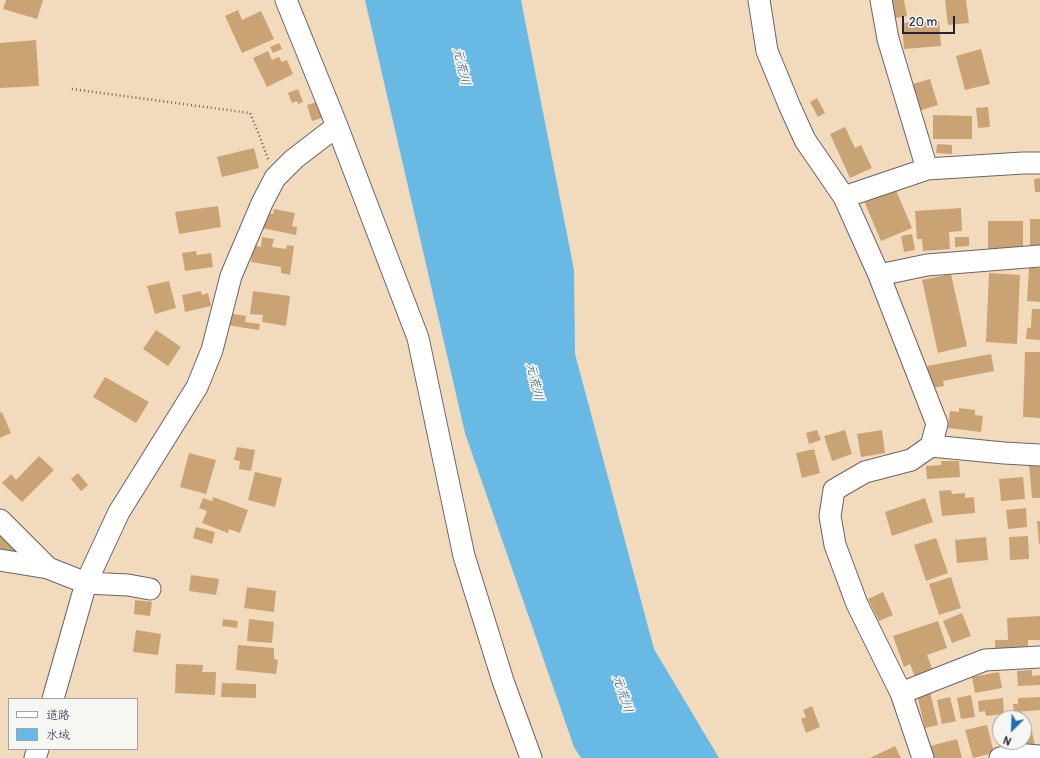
<!DOCTYPE html>
<html>
<head>
<meta charset="utf-8">
<style>
  body { margin:0 }
  #map { position:relative; width:1040px; height:758px; overflow:hidden; background:#f2dbbd; font-family:Pangolin,"Klee One",sans-serif }
  canvas { display:block }
  .legend { position:absolute; left:8px; top:698px; width:130px; height:52px; box-sizing:border-box; background:#f6f6f2; border:1px solid #a1a1a9; margin:0; padding:5px 7px; list-style:none; font-size:12px; color:#22223b }
  .legend li { display:flex; align-items:center; gap:8px; height:20px }
  .legend b { width:20px; border:1px solid #a1a1a9 }
  .north { position:absolute; left:992px; top:710px; width:40px; height:40px; box-sizing:border-box; background:#f6f6f2; border:1px solid #a1a1a9; border-radius:50%; rotate:204deg; font-size:11px; font-weight:700; line-height:16px; text-align:center; color:#22223b }
  .north::after { content:''; display:block; margin:auto; width:14px; height:18px; background:#1f6fb2; clip-path:polygon(50% 0,100% 100%,50% 72%,0 100%) }
  .scale { position:absolute; left:902px; top:16px; width:53px; height:18px; box-sizing:border-box; border:2px solid #22223b; border-top:0; padding-left:5px; font-size:12px; line-height:14px; white-space:nowrap; color:#22223b; -webkit-text-stroke:3px #f6f6f2; paint-order:stroke }
</style>
</head>
<body>
<div id="map">
<canvas width="1040" height="758"></canvas>
<ul class="legend">
<li><b style="height:5px;background:#fff"></b>道路</li>
<li><b style="height:11px;background:#68bae4"></b>水域</li>
</ul>
<div class="north">N</div>
<div class="scale">20 m</div>
</div>
<script>
const ctx = document.querySelector('canvas').getContext('2d');
ctx.lineJoin = 'round';
function fillPath(path, color) {
  ctx.fillStyle = color;
  ctx.fill(path, 'evenodd');
}
function trace(path, color, width, dash) {
  ctx.strokeStyle = color;
  ctx.lineWidth = width;
  ctx.lineCap = dash ? 'butt' : 'round';
  ctx.setLineDash(dash || []);
  ctx.stroke(path);
}
function drawText(font, color, halo, rows, align = 'center') {
  ctx.font = font + ' Pangolin,"Klee One",sans-serif';
  ctx.lineWidth = 3.5;
  ctx.setLineDash([]);
  ctx.textBaseline = 'middle';
  ctx.strokeStyle = halo;
  ctx.fillStyle = color;
  for (const [text, x, y, turn = 0] of rows) {
    ctx.save();
    ctx.translate(x, y);
    ctx.rotate((+turn || 0) * Math.PI / 180);
    ctx.textAlign = isNaN(turn) ? turn : align;
    if (halo) ctx.strokeText(text, 0, 0);
    ctx.fillText(text, 0, 0);
    ctx.restore();
  }
}
const water = new Path2D(`
  M365 0H521L574 270 575 354 654 649 719 758H581L574 747 465 433Z`);
const building = new Path2D(`
  M6 0H43L37 19 3 9Z
  M887 0H904L907 16 891 19Z
  M945 0H966L969 23 948 25Z
  M238 10 242 20 261 11 274 39 242 53 225 16Z
  M939 21 941 46 904 49 902 23Z
  M36 40 39 86 0 88V43Z
  M279 43 282 49 273 53 270 47Z
  M981 49 990 84 965 90 956 56Z
  M268 51 272 60 279 57 282 62 287 60 293 74 267 87 253 58Z
  M930 79 938 105 918 111 910 85Z
  M298 89 303 102 298 104 297 101 292 103 288 93Z
  M817 98 825 113 818 117 810 102Z
  M317 102 322 118 312 121 307 105Z
  M988 107 990 127 978 128 976 108Z
  M933 115 972 116V139H933Z
  M845 127 855 148 861 145 872 168 850 178 830 134Z
  M937 144 952 145V154L936 153Z
  M254 148 259 168 222 177 217 157Z
  M1040 178V192H1035L1034 179Z
  M895 188 912 228 881 241 864 201Z
  M218 206 221 227 179 234 175 212Z
  M961 208 962 231 949 232 950 249 923 251 922 239H917L915 211Z
  M274 209 295 213 292 226 297 227 296 235 262 228 265 212 273 214Z
  M1030 219H1040V250L1030 249Z
  M988 221H1023V249H988Z
  M912 234 915 250 904 252 901 236Z
  M262 237 274 239 272 247 286 249 287 245 294 246 290 275 281 273V267L251 262 253 245 261 247Z
  M955 237H969V246L955 247Z
  M196 251 197 255 211 253 213 267 185 271 182 253Z
  M1029 268H1040V302L1027 301Z
  M989 273 1020 275 1017 344 986 342Z
  M951 274 967 346 938 353 922 280Z
  M169 281 176 308 155 314 147 286Z
  M201 291 202 295 208 293 211 306 185 312 182 295Z
  M253 291 290 296 286 326 262 322 263 315 250 314Z
  M1032 309H1040V340L1026 339 1027 328H1031Z
  M228 313 246 316 245 322 260 324 259 330 226 325Z
  M156 330 181 347 168 366 143 349Z
  M1025 352H1040V418L1023 417Z
  M991 354 994 371 943 381 944 386 932 388 927 366Z
  M105 377 149 402 136 423 93 397Z
  M959 408 975 410V415L983 416 981 432 948 428 950 411 959 412Z
  M2 412 11 433 0 438V413Z
  M817 430 821 440 809 444 806 433Z
  M845 430 852 454 832 461 824 436Z
  M882 430 885 453 861 457 857 434Z
  M237 447 255 450 251 471 239 469 240 461 234 460Z
  M814 449 820 473 802 478 796 453Z
  M189 453 216 460 206 494 180 487Z
  M39 456 54 470 22 502 2 483 11 474 16 480Z
  M941 461H959L960 477 927 479 926 466 941 465Z
  M1040 463V498H1032L1029 464Z
  M255 472 282 478 275 507 248 500Z
  M78 473 88 485 81 491 71 479Z
  M1023 477 1025 499 1001 501 999 479Z
  M951 490 952 494 965 493V498L974 497 975 513 942 516 939 491Z
  M213 497 248 510 240 533 229 529 228 533 202 523 207 511 199 508 203 498 212 501Z
  M925 498 933 522 892 536 885 512Z
  M1026 508 1027 527 1008 529 1006 510Z
  M1037 521H1040V544H1039Z
  M196 527 215 532 212 544 193 538Z
  M0 534 17 546 13 554 5 550 3 553 0 551Z
  M1028 536 1029 559 1010 560 1009 537Z
  M986 537 988 560 957 563 955 540Z
  M936 538 948 573 926 581 914 545Z
  M191 575 219 579 216 595 189 591Z
  M951 577 961 608 939 615 929 584Z
  M247 587 276 591 274 612 244 608Z
  M883 592 893 615 879 621 868 599Z
  M135 600 152 602 150 616 134 614Z
  M962 613 971 636 952 643 943 621Z
  M1040 616V640H1028V647L995 649V640H1008L1007 618Z
  M223 619 238 621 237 628 222 626Z
  M249 619 274 622 272 643 247 641Z
  M938 621 947 648 927 655 933 671 915 677 910 664 904 667 893 636Z
  M136 630 161 634 158 655 133 652Z
  M238 645 274 648V659L278 660 276 674 236 670Z
  M176 664 203 665 202 672H216L215 695 175 693Z
  M1032 670V676L1040 675V685L1018 686 1017 671Z
  M999 672 1002 688 975 693 972 677Z
  M222 683 256 684V698L221 697Z
  M930 692 938 725 925 728 917 695Z
  M971 695 975 717 961 719 957 698Z
  M950 697 956 721 942 724 937 700Z
  M1040 697V710L1014 712 1013 704H1018V698Z
  M1003 698 1004 714 986 716 985 711 979 712 978 701Z
  M812 706 820 727 806 733 801 719 806 717 803 710Z
  M1029 719 1035 745 1014 749 1012 742H1024V720Z
  M987 725 994 753 973 758 965 730Z
  M957 739 962 758H933L930 746Z
  M895 746 901 758H870Z`);
const path = new Path2D(`
  M72 89 250 113 258 132 268 159`);
const street = new Path2D(`
  M286 0 337 126 418 338 464 556 503 681 531 758
  M759 0 767 51 790 107 805 140 844 197 879 275 937 424 931 446 911 460 865 472 834 490 830 516 835 545 857 604 901 693 923 758
  M881 0 888 39 927 169 1023 163H1040
  M844 197 927 169
  M879 275 927 265 1040 256
  M931 446 1004 453 1040 455
  M0 520 48 568
  M0 560 48 568 86 583 128 585 150 589
  M901 693 985 660 1040 657
  M53 699 86 583 119 512 197 387 212 350 231 276 262 203 275 178 294 159 337 126
  M35 758 38 749
  M1000 758 1014 754 1040 756`);
const waterNames = [
  ["元荒川",461,67,77],
  ["元荒川",534,382,77],
  ["元荒川",622,694,72]
];
fillPath(water, '#68bae4');
fillPath(building, '#c9a374');
trace(street, '#6b6368', 23);
trace(path, '#6b6368', 2.5, [1, 3]);
trace(street, '#fff', 21);
drawText('italic 13px', '#3a5776', '#f6f6f2', waterNames);
</script>
</body>
</html>
